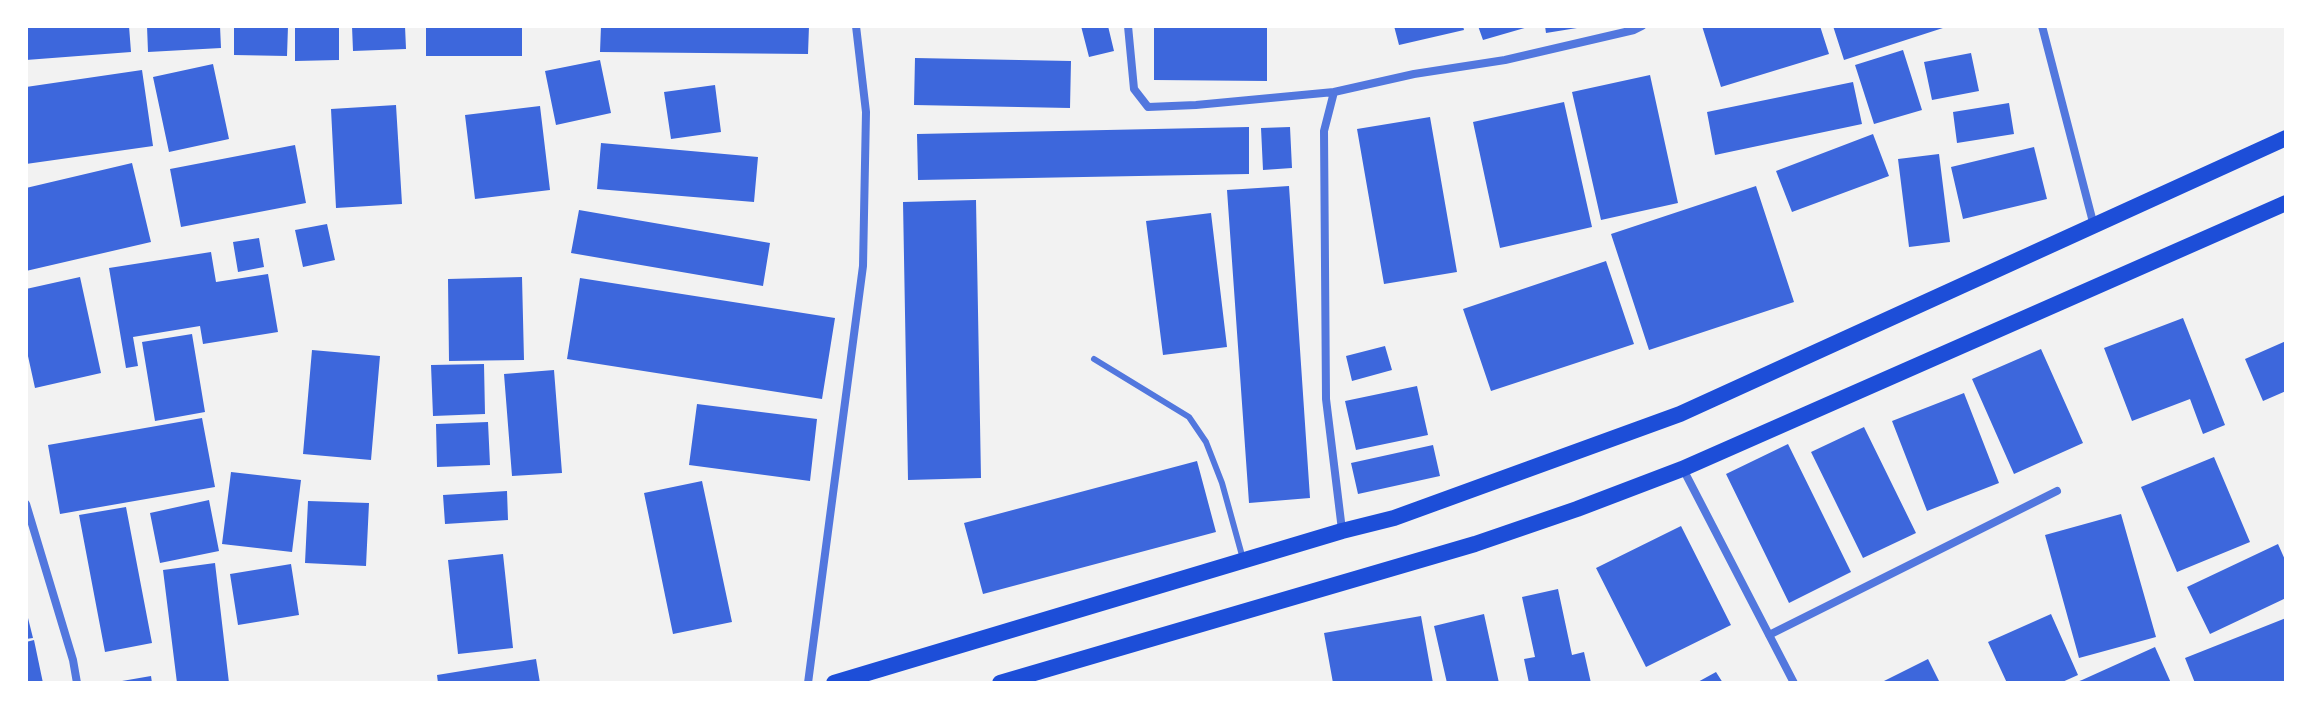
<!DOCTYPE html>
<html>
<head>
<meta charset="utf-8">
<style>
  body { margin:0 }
  #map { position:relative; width:2312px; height:709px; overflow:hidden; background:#f2f2f2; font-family:Mulish,sans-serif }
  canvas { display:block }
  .frame { position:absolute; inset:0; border:28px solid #fff; pointer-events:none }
</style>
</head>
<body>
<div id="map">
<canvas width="2312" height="709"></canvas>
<div class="frame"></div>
</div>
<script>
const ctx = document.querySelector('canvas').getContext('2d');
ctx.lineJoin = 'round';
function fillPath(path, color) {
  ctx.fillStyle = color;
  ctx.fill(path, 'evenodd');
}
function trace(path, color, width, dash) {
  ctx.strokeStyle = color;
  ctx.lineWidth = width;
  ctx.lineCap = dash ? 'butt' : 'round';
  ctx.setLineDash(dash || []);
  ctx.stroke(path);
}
const building = new Path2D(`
  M26 26H129L131 52 26 60Z
  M147 26H220L221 48 148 52Z
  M234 26H288L287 56 234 55Z
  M295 26H339V60L295 61Z
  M352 26H405L406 49 353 51Z
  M426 26H522V56H426Z
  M601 26H809L808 54 600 52Z
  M1081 26H1108L1114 51 1089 57Z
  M1154 26H1267V81L1154 80Z
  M1394 26H1463L1464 30 1399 45Z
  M1478 26H1528V27L1483 40Z
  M1545 26H1577V28L1546 33Z
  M1702 26H1820L1829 54 1721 87Z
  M1833 26H1946V27L1844 60Z
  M1903 50 1922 110 1874 124 1855 65Z
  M1971 53 1979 91 1932 100 1924 62Z
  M915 58 1071 61 1070 108 914 105Z
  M600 60 611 113 556 125 545 71Z
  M213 64 229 139 169 152 153 77Z
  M142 70 153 146 26 164V87Z
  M1650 75 1678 203 1601 220 1572 92Z
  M1853 82 1862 124 1715 155 1707 112Z
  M715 85 721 132 671 139 664 92Z
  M1564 102 1592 227 1500 248 1473 122Z
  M2009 103 2014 134 1957 143 1953 112Z
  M396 105 402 204 336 208 331 109Z
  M540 106 550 190 475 199 465 115Z
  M1430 117 1457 272 1384 284 1357 129Z
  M1249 127V174L918 180 917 134Z
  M1290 127 1292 168 1263 170 1261 128Z
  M1873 134 1889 176 1792 212 1776 171Z
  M601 143 758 157 754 202 597 189Z
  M295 145 306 203 181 227 170 169Z
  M2034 147 2047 199 1963 219 1951 167Z
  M1939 154 1950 242 1909 247 1898 159Z
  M132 163 151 242 26 271V188Z
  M1289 186 1310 498 1249 503 1227 190Z
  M1756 186 1794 302 1649 350 1611 234Z
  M976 200 981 478 908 480 903 202Z
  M579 210 770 243 763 286 571 253Z
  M1211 213 1227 347 1163 355 1146 221Z
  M327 224 335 260 303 267 295 230Z
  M259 238 264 267 238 272 233 242Z
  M211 252 216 282 268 274 278 332 203 344 200 326 133 337 138 366 126 368 109 268Z
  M1606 261 1634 344 1491 391 1463 309Z
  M80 277 101 373 35 388 26 347V289Z
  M522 277 524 360 449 361 448 279Z
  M580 278 835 318 822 399 567 359Z
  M2183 318 2225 425 2203 434 2190 399 2132 421 2104 348Z
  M192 334 205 412 155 421 142 342Z
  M2286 341V391L2263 401 2245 359Z
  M1385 346 1392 370 1352 381 1346 356Z
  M2041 349 2083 443 2014 474 1972 379Z
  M312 350 380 356 371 460 303 454Z
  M484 364 485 414 433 416 431 365Z
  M554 370 562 473 512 476 504 374Z
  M1417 386 1428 435 1356 450 1345 401Z
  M1964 393 1999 483 1927 511 1892 421Z
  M697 404 817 419 810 481 689 465Z
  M202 418 215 487 60 514 48 445Z
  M488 422 490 465 437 467 436 424Z
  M1864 427 1916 533 1863 558 1811 452Z
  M1788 444 1851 572 1789 603 1726 474Z
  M1433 445 1440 476 1358 494 1351 463Z
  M2214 457 2250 542 2177 572 2141 487Z
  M1197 461 1216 532 983 594 964 523Z
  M231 472 301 480 292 552 222 544Z
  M702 481 732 622 673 634 644 493Z
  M507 491 508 520 445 524 443 495Z
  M209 500 219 551 160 563 150 513Z
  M308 501 369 503 366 566 305 563Z
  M126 507 152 643 105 652 79 515Z
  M2121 514 2156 637 2079 658 2045 535Z
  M1681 526 1731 625 1646 667 1596 568Z
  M2278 544 2286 562V598L2210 634 2187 587Z
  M503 554 513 648 458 654 448 560Z
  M215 563 229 683H177L163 570Z
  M291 564 299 615 238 625 230 574Z
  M1558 589 1572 655 1584 652 1591 683H1529L1524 659 1535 657 1522 597Z
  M26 610 33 638 26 639Z
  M1484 614 1499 683H1447L1434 626Z
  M2051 614 2078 675 2060 683H2007L1988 642Z
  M1421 616 1433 683H1333L1324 633Z
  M2286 618V680L2279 683H2195L2185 658Z
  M34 640 43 683H26V642Z
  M2155 647 2171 683H2074L2082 680Z
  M536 659 540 683H438L437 675Z
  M1928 659 1940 683H1880Z
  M1716 672 1723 683H1696Z
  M151 676 152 683H122V681Z`);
const service = new Path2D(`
  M1094 359 1189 417 1206 442 1222 483 1243 559`);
const minor = new Path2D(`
  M1128 26 1134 89 1148 107 1196 105 1334 92 1324 131 1326 399 1342 530
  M2042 26 2094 226
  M1334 92 1414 74 1505 60 1634 30 1642 26
  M1683 469 1794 683
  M26 504 73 660 77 683
  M1769 635 2057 491
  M808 683 863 266 866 112 856 26`);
const secondary = new Path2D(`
  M834 683 1342 531 1394 518 1680 414 2286 138
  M1000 683 1475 544 1577 509 1682 469 2286 203`);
fillPath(building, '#3d67dc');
trace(service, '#5277de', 6);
trace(minor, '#5277de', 8);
trace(secondary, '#1d4ed8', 16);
</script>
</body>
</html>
